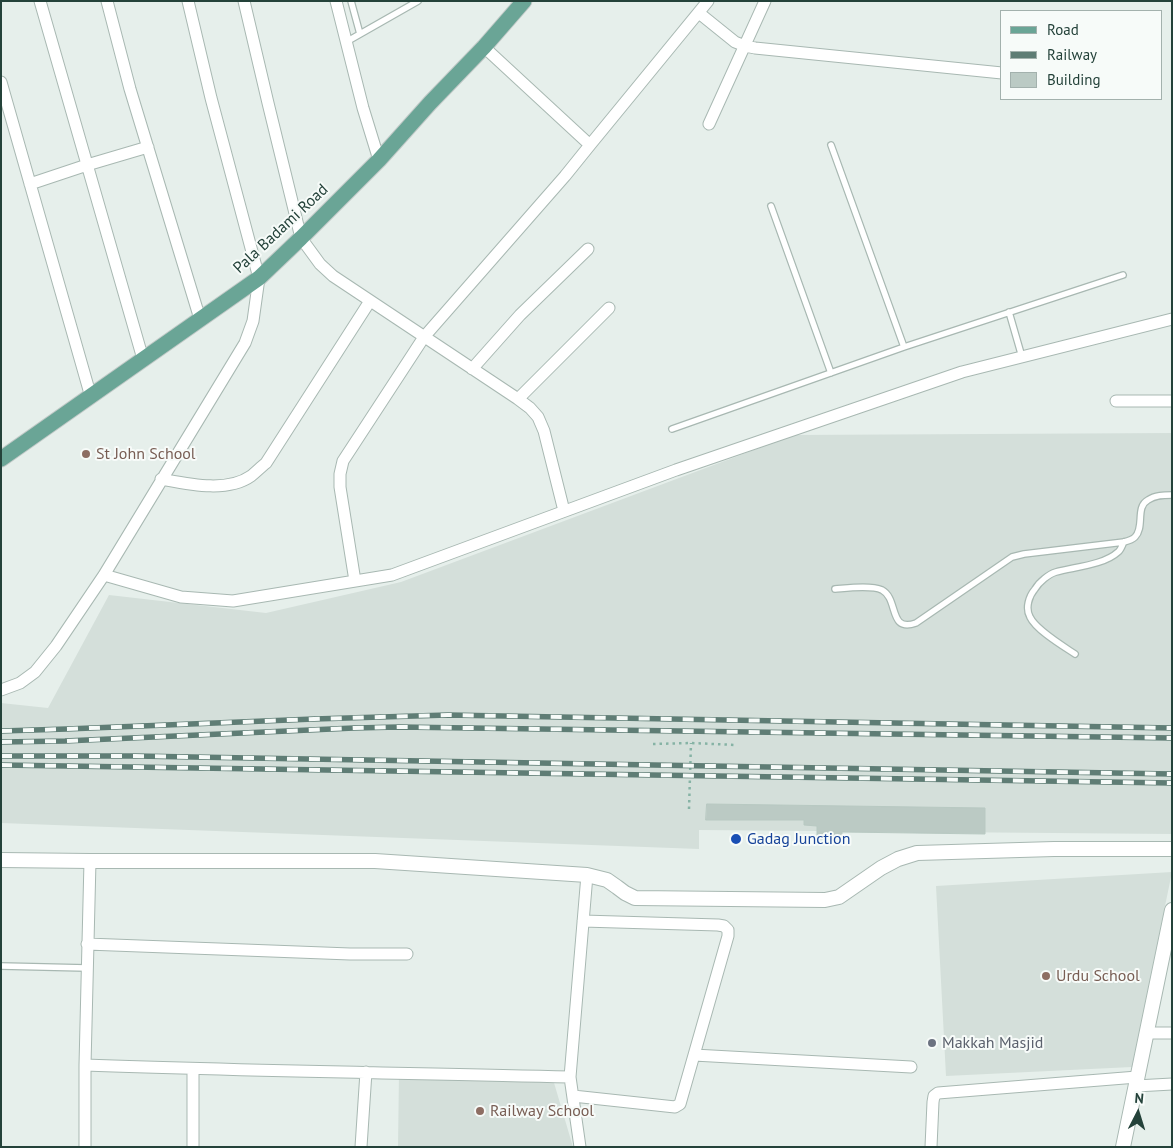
<!DOCTYPE html>
<html>
<head>
<meta charset="utf-8">
<style>
  body { margin:0 }
  #map { position:relative; width:1173px; height:1148px; overflow:hidden; background:#e6efeb; font-family:"PT Sans",sans-serif }
  canvas { display:block }
  .frame { position:absolute; inset:0; border:2px solid #24423a; pointer-events:none }
  .legend { position:absolute; left:1000px; top:10px; width:162px; height:90px; box-sizing:border-box; background:#f7fbf9; border:1px solid #a3b1ad; margin:0; padding:6px 9px; list-style:none; font-size:15px; color:#24423a }
  .legend li { display:flex; align-items:center; gap:10px; height:25px }
  .legend b { width:25px; border:1px solid #a3b1ad }
  .north { position:absolute; left:1113px; top:1088px; width:50px; height:50px; -webkit-text-stroke:4px #f7fbf9; paint-order:stroke; rotate:5deg; font-size:14px; font-weight:700; line-height:20px; text-align:center; color:#24423a }
  .north::after { content:''; display:block; margin:auto; width:18px; height:22px; background:#24423a; clip-path:polygon(50% 0,100% 100%,50% 72%,0 100%) }
</style>
</head>
<body>
<div id="map">
<canvas width="1173" height="1148"></canvas>
<div class="frame"></div>
<ul class="legend">
<li><b style="height:6px;background:#6aa596"></b>Road</li>
<li><b style="height:6px;background:#5f7d75"></b>Railway</li>
<li><b style="height:14px;background:#bbcac4"></b>Building</li>
</ul>
<div class="north">N</div>
</div>
<script>
const ctx = document.querySelector('canvas').getContext('2d');
ctx.lineJoin = 'round';
function fillPath(path, color) {
  ctx.fillStyle = color;
  ctx.fill(path, 'evenodd');
}
function trace(path, color, width, dash) {
  ctx.strokeStyle = color;
  ctx.lineWidth = width;
  ctx.lineCap = dash ? 'butt' : 'round';
  ctx.setLineDash(dash || []);
  ctx.stroke(path);
}
function drawText(font, color, halo, rows, align = 'center') {
  ctx.font = font + ' "PT Sans",sans-serif';
  ctx.lineWidth = 4;
  ctx.setLineDash([]);
  ctx.textBaseline = 'middle';
  ctx.strokeStyle = halo;
  ctx.fillStyle = color;
  for (const [text, x, y, turn = 0] of rows) {
    ctx.save();
    ctx.translate(x, y);
    ctx.rotate((+turn || 0) * Math.PI / 180);
    ctx.textAlign = isNaN(turn) ? turn : align;
    if (halo) ctx.strokeText(text, 0, 0);
    ctx.fillText(text, 0, 0);
    ctx.restore();
  }
}
const built = new Path2D(`
  M1172 433V834L699 830V849L1 823V703L48 708 109 595 266 613 401 582 794 435Z
  M1172 872 1132 1067 946 1076 936 886Z
  M399 1073 552 1076 573 1147H398Z`);
const building = new Path2D(`
  M707 804 985 808V834L842 832V839H817V826L804 825V820H706Z`);
const path = new Path2D(`
  M653 744 691 743 736 745
  M689 809 691 743`);
const service = new Path2D(`
  M351 1 360 34
  M346 42 418 1
  M831 145 904 347
  M771 206 831 373
  M1009 312 1022 357
  M672 429 904 347 1123 275
  M835 589C848 588 871 585 882 590 899 599 888 633 916 623L1012 557 1024 554 1124 542C1128 541 1133 539 1135 537 1145 527 1135 507 1148 500 1155 495 1164 495 1172 495
  M1075 654C1063 646 1036 630 1030 617 1025 608 1029 596 1035 589 1039 582 1049 574 1056 572 1074 567 1104 565 1118 552 1121 550 1122 545 1124 542
  M1 966 87 968`);
const minor = new Path2D(`
  M40 1 143 359
  M107 1 130 89 200 319
  M244 1 268 103 301 238 320 264 333 276 518 399 530 408 538 417 544 431 564 511
  M336 1 363 108 379 160
  M699 13 735 42 745 46 755 48 1002 73
  M484 47 590 145
  M1 82 91 397
  M709 124 765 1
  M30 184 87 165 148 147
  M472 369 520 315 588 249
  M518 399 609 308
  M1116 401H1172
  M161 479C188 484 227 493 251 476 256 472 261 467 266 463L370 301
  M104 575 181 597 233 601 392 575 676 470 962 372 1172 319
  M355 581 340 487V474L343 461 424 337 565 176 590 145 708 1
  M1 690 20 683 35 672 56 646 104 575 245 343 253 321 259 278 211 98 188 1
  M90 861 85 1065C246 1071 408 1073 570 1077
  M87 944 350 954H407
  M1146 1033H1172
  M694 1055 911 1067
  M193 1069V1147
  M1136 1086 1172 1084
  M573 1096 675 1107 680 1104 728 936V930L724 926 718 925 583 921
  M85 1147V1065
  M361 1147 366 1072
  M580 1147 570 1077 587 875
  M931 1147 933 1102 934 1096 938 1093 1137 1077`);
const tertiary = new Path2D(`
  M1 860 90 861H375L587 875 607 880 617 887 625 893 635 898 825 900 839 897 881 868 898 859 917 853 1054 849H1172
  M1123 1147 1172 910`);
const primary = new Path2D(`
  M1 459 259 278 301 238 379 160 430 103 484 47 524 1`);
const rail = new Path2D(`
  M1 731 67 729 314 719 448 715 1172 728
  M1 742 65 741 354 728 399 727 1172 738
  M1 756H135L1172 774
  M1 765 1172 783`);
const markers = [
  [86,454,5,"#8d6e63"],
  [736,839,6,"#1a4fb4"],
  [1046,976,5,"#8d6e63"],
  [932,1043,5,"#6b7280"],
  [480,1111,5,"#8d6e63"]
];
const streetNames = [
  ["Pala Badami Road",281,229,-43]
];
const educationNames = [
  ["St John School",96,454],
  ["Urdu School",1056,976],
  ["Railway School",490,1111]
];
const transitNames = [
  ["Gadag Junction",747,839]
];
const worshipNames = [
  ["Makkah Masjid",942,1043]
];
fillPath(built, '#d4dfda');
fillPath(building, '#bbcac4');
trace(building, '#b8c9c2', 1);
trace(service, '#a8b8b2', 8);
trace(minor, '#a8b8b2', 13);
trace(tertiary, '#a8b8b2', 16);
trace(primary, '#c2cac8', 17);
trace(path, '#86b3a5', 2.5, [2.5, 4]);
trace(service, '#fff', 5.5);
trace(minor, '#fff', 11);
trace(tertiary, '#fff', 14);
trace(primary, '#6aa596', 15);
trace(rail, '#5f7d75', 5.5);
trace(rail, '#f7fbf9', 4, [11]);
for (const [x, y, r, color] of markers) {
  const dot = new Path2D();
  dot.arc(x, y, r, 0, 2 * Math.PI);
  ctx.fillStyle = color;
  ctx.fill(dot);
  trace(dot, '#f7fbf9', 2);
}
drawText('16px', '#24423a', '#f7fbf9', streetNames);
drawText('16px', '#785e54', '#f7fbf9', educationNames, 'left');
drawText('16px', '#164399', '#f7fbf9', transitNames, 'left');
drawText('16px', '#5b616d', '#f7fbf9', worshipNames, 'left');
</script>
</body>
</html>
